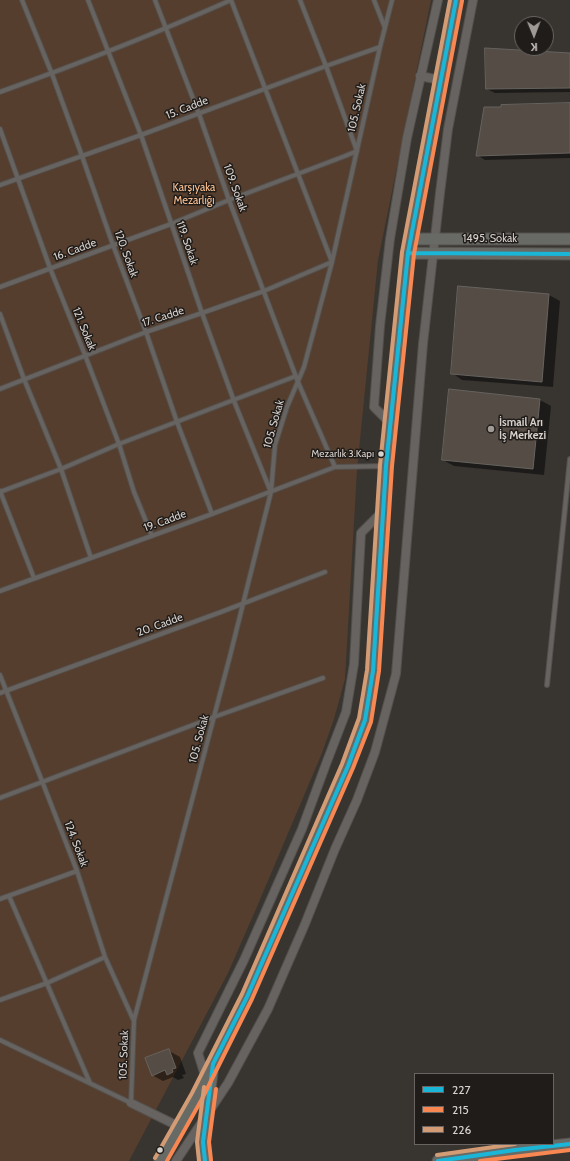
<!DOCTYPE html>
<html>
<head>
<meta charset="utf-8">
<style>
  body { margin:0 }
  #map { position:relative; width:570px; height:1161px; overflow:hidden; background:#383430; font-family:Cabin,sans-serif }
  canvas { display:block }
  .legend { position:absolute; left:414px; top:1073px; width:140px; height:72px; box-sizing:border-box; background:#201c19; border:1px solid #696461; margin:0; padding:5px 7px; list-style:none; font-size:12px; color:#d7d1cd }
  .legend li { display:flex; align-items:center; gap:8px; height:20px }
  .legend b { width:20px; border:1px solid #696461 }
  .north { position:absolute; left:514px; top:16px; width:40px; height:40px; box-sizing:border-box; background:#201c19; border:1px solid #696461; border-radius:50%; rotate:179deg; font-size:11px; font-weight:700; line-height:16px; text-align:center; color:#d7d1cd }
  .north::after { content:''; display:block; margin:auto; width:14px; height:18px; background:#9f9a96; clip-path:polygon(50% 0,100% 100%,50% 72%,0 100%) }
</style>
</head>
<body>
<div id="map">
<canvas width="570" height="1161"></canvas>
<ul class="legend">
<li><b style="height:5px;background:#1ab6d8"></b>227</li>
<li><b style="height:5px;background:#f88751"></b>215</li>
<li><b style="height:5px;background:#d39c74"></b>226</li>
</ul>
<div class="north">K</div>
</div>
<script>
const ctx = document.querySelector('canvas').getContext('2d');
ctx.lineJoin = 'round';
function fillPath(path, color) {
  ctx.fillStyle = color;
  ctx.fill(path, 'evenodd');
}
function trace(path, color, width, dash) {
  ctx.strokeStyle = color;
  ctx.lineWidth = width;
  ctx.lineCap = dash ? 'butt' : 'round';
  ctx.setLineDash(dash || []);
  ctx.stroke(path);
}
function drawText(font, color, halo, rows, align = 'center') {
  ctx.font = font + ' Cabin,sans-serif';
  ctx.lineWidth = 3;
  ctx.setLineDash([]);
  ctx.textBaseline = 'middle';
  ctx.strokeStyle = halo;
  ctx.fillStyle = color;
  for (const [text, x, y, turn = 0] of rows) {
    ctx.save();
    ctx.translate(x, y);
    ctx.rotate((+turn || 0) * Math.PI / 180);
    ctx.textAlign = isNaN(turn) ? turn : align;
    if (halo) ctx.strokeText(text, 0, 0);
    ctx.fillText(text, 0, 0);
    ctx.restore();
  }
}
const green = new Path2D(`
  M0 0H431L378 260 357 470 345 679 334 719 322 753 256 909 228 973 129 1161H0Z`);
const shadow = new Path2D(`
  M570 54V92L495 93 487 89Z
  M570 104V158L485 160 477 155Z
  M459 287 549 295 560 301 553 387 462 380 452 373Z
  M450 390 540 400 551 406 544 475 454 466 443 460Z
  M169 1051 180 1057 186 1074 182 1075 184 1078 178 1080 173 1077 163 1081 152 1075Z`);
const building = new Path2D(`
  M485 48 570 53V88L486 89Z
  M570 103V153L476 156 484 107H501V105Z
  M458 286 549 294 542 382 451 374Z
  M449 389 540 399 533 469 442 460Z
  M169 1049 176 1068 172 1069 173 1072 167 1075 165 1070 152 1076 145 1058Z`);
const lane = new Path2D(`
  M22 0 52 74 82 156 113 245 146 332 177 422 212 514
  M88 0 141 135 202 313 234 401 270 490
  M155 0 199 114 229 200 298 382 335 467
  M374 0 385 28
  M0 92C78 64 155 34 231 0
  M0 129 50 268 85 355 119 444 134 492 152 536
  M0 185 141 135 326 66 380 47
  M0 287 171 224 229 200 345 156 357 151 326 66 300 0
  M0 314 24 379 61 469 91 558
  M0 389 146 332 202 313 264 291 332 262 231 0
  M0 491 34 578
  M0 492 61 469 119 444 296 376
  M0 591 212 514 335 467 386 466
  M0 675 42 781 77 871 105 957 133 1019
  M547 685 570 459
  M0 693 221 612 325 572
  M0 798 214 717 323 678
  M9 896 90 1083
  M0 899 77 871
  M0 1000 47 983 105 957
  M0 1040 131 1103 134 1020 230 656 271 492 275 445 287 407 304 367 332 262 380 47 392 0`);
const street = new Path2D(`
  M420 76 440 80
  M390 423 374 407 380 326 390 239 407 138 438 0
  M206 1079 198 1053 244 960 302 829 326 764 346 712 354 664 361 533 383 511
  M131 1103 180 1127
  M176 1161 228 1083 268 1009 305 924 335 849 357 800 375 752 396 674 423 344 440 193 448 129 473 0`);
const secondary = new Path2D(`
  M411 239H570
  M408 253 570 254
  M160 1161 197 1096 247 997 348 766 365 720 369 697 373 671 386 466 408 253 440 80 456 0
  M205 1161 203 1142 212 1073
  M438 1161 515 1150 570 1144`);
const bus1 = new Path2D(`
  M408 253 570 254
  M205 1161 203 1142 213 1064 247 997 348 766 365 720 373 671 386 466 408 253 456 0
  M438 1161 515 1150 570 1144`);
const bus2 = new Path2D(`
  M211 1160 209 1142 216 1089
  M167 1161 202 1099 252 999 353 768 371 722 379 671 392 466 414 254 462 1
  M480 1161 570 1150`);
const bus3 = new Path2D(`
  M437 1155 515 1144
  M155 1158 192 1093 242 994 342 764 359 718 367 670 380 465 402 252 450 0
  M199 1161 197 1142 204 1087`);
const markers = [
  [491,429,4,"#9f9a96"],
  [381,454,3.5,"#d7d1cd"],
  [160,1150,3.5,"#d7d1cd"]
];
const busNames = [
  ["Mezarlık 3.Kapı",374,454]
];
const streetNames = [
  ["15. Cadde",187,108,-21],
  ["105. Sokak",357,108,-77],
  ["109. Sokak",235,188,70],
  ["1495. Sokak",490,239],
  ["119. Sokak",187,243,71],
  ["16. Cadde",75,250,-20],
  ["120. Sokak",126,254,70],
  ["17. Cadde",163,317,-18],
  ["121. Sokak",84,329,68],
  ["105. Sokak",274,424,-74],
  ["19. Cadde",165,521,-20],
  ["20. Cadde",160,625,-20],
  ["105. Sokak",199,739,-75],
  ["124. Sokak",76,844,69],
  ["105. Sokak",124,1055,-88]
];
const parkNames = [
  ["Karşıyaka",194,188],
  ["Mezarlığı",194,201]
];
const poiNames = [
  ["İsmail Arı",499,423],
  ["İş Merkezi",499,436]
];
fillPath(green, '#553e2d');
fillPath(shadow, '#0007');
fillPath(building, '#544c45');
trace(building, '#66635f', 1);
trace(lane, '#54504d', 6);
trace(street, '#54504d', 10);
trace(secondary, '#54504d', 13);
trace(lane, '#666360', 4);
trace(street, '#666360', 8);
trace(secondary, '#686a66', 11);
trace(bus1, '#1ab6d8', 4);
trace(bus2, '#f88751', 4);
trace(bus3, '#d39c74', 4);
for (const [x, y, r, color] of markers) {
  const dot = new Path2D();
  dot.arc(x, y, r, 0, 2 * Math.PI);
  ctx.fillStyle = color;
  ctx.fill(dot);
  trace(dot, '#201c19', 1.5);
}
drawText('10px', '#d7d1cd', '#201c19', busNames, 'right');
drawText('11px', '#d7d1cd', '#201c19', streetNames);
drawText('11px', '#fbc194', '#201c19', parkNames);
drawText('bold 11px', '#d7d1cd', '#201c19', poiNames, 'left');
</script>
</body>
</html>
